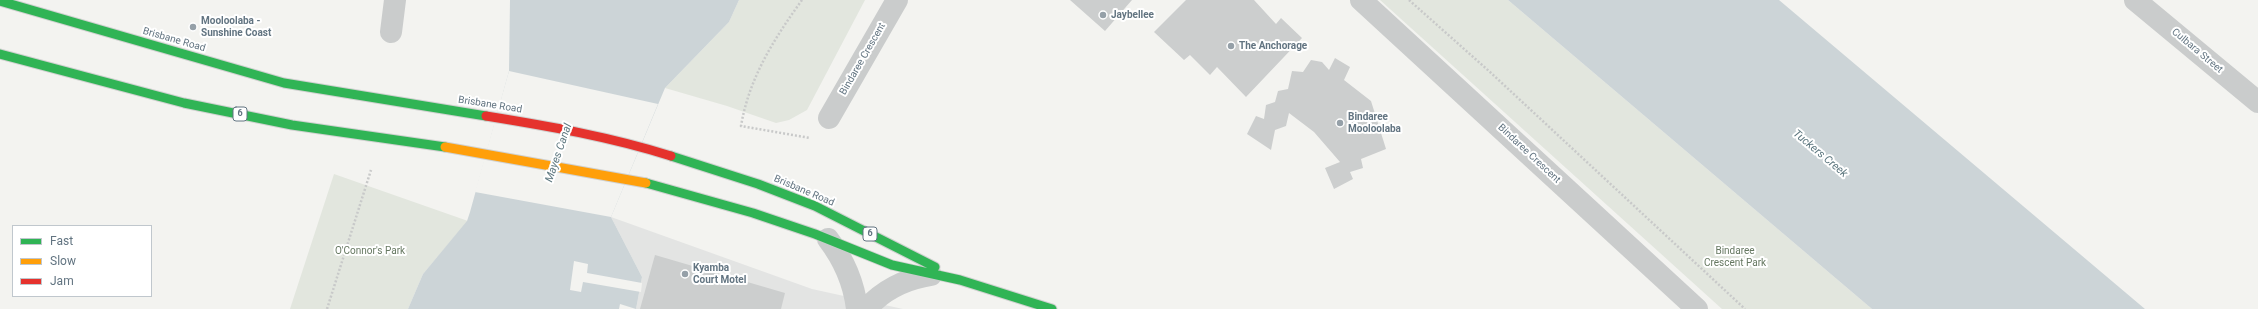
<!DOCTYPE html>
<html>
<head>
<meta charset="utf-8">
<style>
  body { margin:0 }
  #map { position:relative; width:2258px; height:309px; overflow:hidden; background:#f3f3f0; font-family:Roboto,sans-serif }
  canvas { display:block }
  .legend { position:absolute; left:12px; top:225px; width:140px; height:72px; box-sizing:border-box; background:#fff; border:1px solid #c0c7cd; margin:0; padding:5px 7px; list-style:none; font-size:12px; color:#627481 }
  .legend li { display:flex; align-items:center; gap:8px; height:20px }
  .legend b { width:20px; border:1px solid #c0c7cd }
</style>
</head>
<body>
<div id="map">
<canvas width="2258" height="309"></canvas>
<ul class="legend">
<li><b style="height:5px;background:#30b455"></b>Fast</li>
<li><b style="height:5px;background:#ff9f0a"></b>Slow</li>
<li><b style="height:5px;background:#e5322d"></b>Jam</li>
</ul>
</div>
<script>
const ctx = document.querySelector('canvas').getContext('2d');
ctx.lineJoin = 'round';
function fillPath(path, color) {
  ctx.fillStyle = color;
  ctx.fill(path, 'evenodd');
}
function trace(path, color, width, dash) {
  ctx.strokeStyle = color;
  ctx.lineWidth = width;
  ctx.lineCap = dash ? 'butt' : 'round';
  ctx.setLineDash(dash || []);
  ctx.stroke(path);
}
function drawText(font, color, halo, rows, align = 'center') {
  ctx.font = font + ' Roboto,sans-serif';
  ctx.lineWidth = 4;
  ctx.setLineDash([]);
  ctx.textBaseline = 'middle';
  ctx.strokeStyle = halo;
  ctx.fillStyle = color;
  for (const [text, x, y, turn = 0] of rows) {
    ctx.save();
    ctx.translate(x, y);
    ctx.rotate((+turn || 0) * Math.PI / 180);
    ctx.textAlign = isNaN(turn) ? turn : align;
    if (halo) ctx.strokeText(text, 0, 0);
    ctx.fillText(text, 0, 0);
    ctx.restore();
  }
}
const built = new Path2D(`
  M611 217 812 289 903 309H636L642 277Z`);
const green = new Path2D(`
  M739 0H865L807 110 789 120 776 123 727 106 665 88 729 22Z
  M1380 0H1508L1872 309H1722Z
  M334 174 468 221 423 274 408 309H290Z`);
const water = new Path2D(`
  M510 0H739L729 22 665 88 611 217 642 277 636 309 620 304 619 309H408L423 274 467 221 470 212 509 71Z
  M1508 0H1779L2145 309H1872Z`);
const pier = new Path2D(`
  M509 71 658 104 611 217 475 192Z
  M574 261 588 264 587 273 642 283 641 292 583 282 581 292 570 290Z`);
const building = new Path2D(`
  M1070 0H1132L1105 31Z
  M1186 0H1254L1276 24 1281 18 1302 38 1246 97 1217 67 1210 75 1190 55 1184 60 1154 32Z
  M1335 58 1350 67 1344 80 1371 101 1386 149 1361 159 1363 168 1350 172 1353 179 1334 189 1325 168 1340 162 1314 132 1289 113 1286 126 1275 130 1271 150 1247 134 1256 116 1264 119 1266 105 1275 102 1278 91 1288 89 1292 71 1303 72 1311 60 1322 62 1329 70Z
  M655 255 785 293 781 309H640Z`);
const path = new Path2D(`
  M802 0C774 39 749 78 741 126L810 138
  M1409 0 1490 72 1745 309
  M327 309 371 170`);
const street = new Path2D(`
  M1361 0 1697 309
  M2135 0 2258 102
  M391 32 395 0
  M829 118 897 0
  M828 239C844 260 854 283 857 309
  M866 309C884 289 905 279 931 275`);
const fast = new Path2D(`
  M0 1 284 83 486 116
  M0 54 184 103 292 125 445 147
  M671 156 758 184 815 206 935 267
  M646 183 753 213 815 234 892 265 960 280 1052 309`);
const slow = new Path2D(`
  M445 147 646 183`);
const jam = new Path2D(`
  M486 116C548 126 611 137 671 156`);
const markers = [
  [1103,15,4,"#95a0a8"],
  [193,27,4,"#95a0a8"],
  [1231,46,4,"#95a0a8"],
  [1340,123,4,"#95a0a8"],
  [685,274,4,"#95a0a8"]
];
const shields = [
  [240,114,14],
  [870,234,14]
];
const shieldNames = [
  ["6",240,114],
  ["6",870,234]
];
const poiNames = [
  ["Jaybellee",1111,15],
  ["Mooloolaba -",201,21],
  ["Sunshine Coast",201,33],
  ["The Anchorage",1239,46],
  ["Bindaree",1348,117],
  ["Mooloolaba",1348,129],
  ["Kyamba",693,268],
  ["Court Motel",693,280]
];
const streetNames = [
  ["Brisbane Road",174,40,16],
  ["Culbara Street",2197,51,40],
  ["Bindaree Crescent",863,59,-60],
  ["Brisbane Road",490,105,9],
  ["Bindaree Crescent",1529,154,43],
  ["Brisbane Road",804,191,23]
];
const parkNames = [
  ["O'Connor's Park",370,251],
  ["Bindaree",1735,251],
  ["Crescent Park",1735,263]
];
const waterNames = [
  ["Mayes Canal",559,153,-71],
  ["Tuckers Creek",1820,154,40]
];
fillPath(built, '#e3e4e3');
fillPath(green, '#e2e6de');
fillPath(water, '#ccd4d7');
fillPath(pier, '#f3f3f0');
fillPath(building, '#cccece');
trace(fast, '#d0d1d0', 11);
trace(slow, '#d0d1d0', 11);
trace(jam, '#d0d1d0', 11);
trace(path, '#c8c9c9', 2.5, [2, 2]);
trace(street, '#cacccc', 22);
trace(fast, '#30b455', 9);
trace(slow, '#ff9f0a', 9);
trace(jam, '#e5322d', 9);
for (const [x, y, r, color] of markers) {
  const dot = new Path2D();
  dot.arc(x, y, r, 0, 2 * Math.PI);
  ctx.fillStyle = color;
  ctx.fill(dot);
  trace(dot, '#fff', 1.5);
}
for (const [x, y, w] of shields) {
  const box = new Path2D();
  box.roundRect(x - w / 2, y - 7, w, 14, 3);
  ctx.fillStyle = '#fff';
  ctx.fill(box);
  trace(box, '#627481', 1);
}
drawText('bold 9px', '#627481', null, shieldNames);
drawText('bold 10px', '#627481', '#fff', poiNames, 'left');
drawText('10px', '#627481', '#fff', streetNames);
drawText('10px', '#667861', '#fff', parkNames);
drawText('italic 11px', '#5d777f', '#fff', waterNames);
</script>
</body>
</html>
